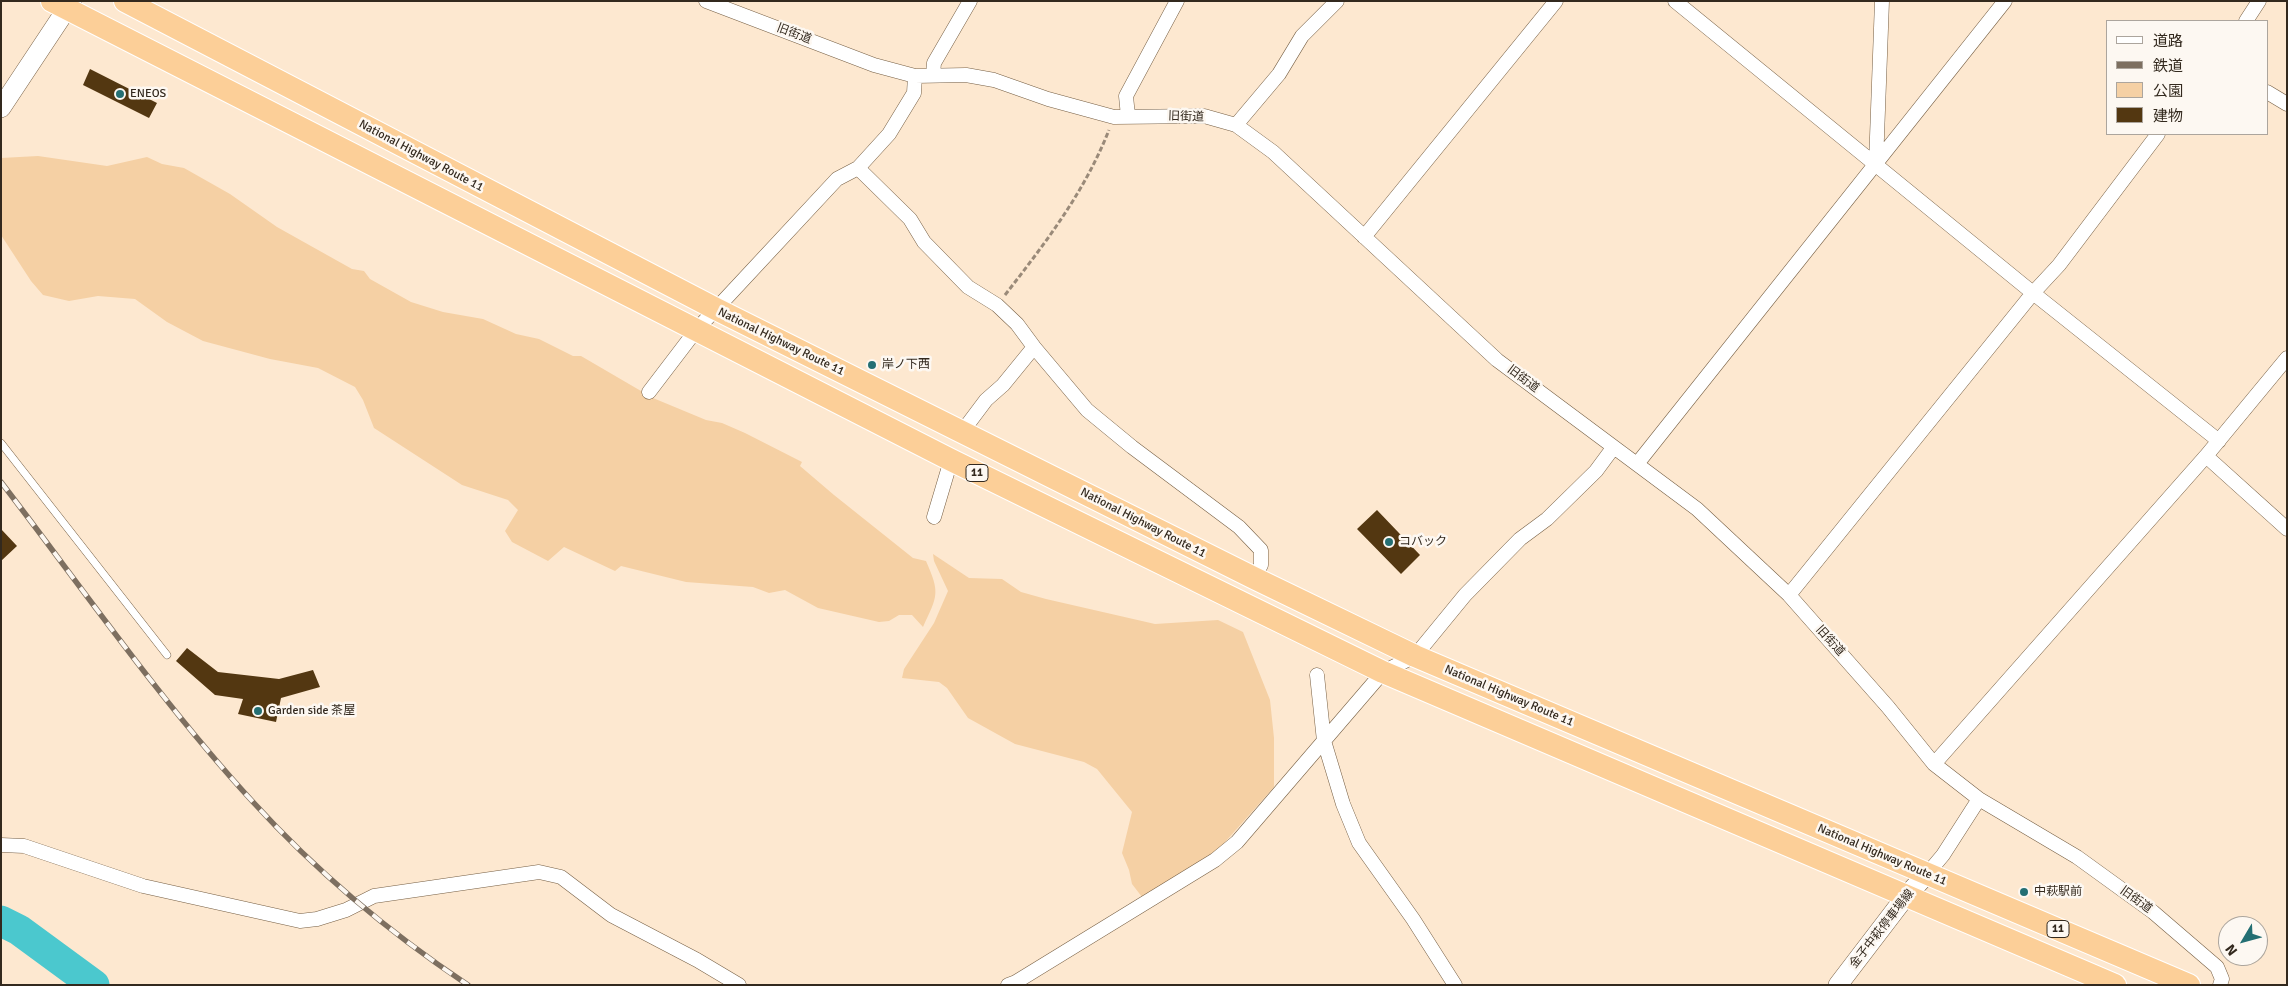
<!DOCTYPE html>
<html>
<head>
<meta charset="utf-8">
<style>
  body { margin:0 }
  #map { position:relative; width:2288px; height:986px; overflow:hidden; background:#fde8d0; font-family:Signika,"Noto Sans JP",sans-serif }
  canvas { display:block }
  .frame { position:absolute; inset:0; border:2px solid #33291e; pointer-events:none }
  .legend { position:absolute; left:2106px; top:20px; width:162px; height:115px; box-sizing:border-box; background:#fdf8f2; border:1px solid #aca59d; margin:0; padding:6px 9px; list-style:none; font-size:15px; color:#33291e }
  .legend li { display:flex; align-items:center; gap:10px; height:25px }
  .legend b { width:25px; border:1px solid #aca59d }
  .north { position:absolute; left:2218px; top:916px; width:50px; height:50px; box-sizing:border-box; background:#fdf8f2; border:1px solid #aca59d; border-radius:50%; rotate:233deg; font-size:14px; font-weight:700; line-height:20px; text-align:center; color:#33291e }
  .north::after { content:''; display:block; margin:auto; width:18px; height:22px; background:#246f73; clip-path:polygon(50% 0,100% 100%,50% 72%,0 100%) }
</style>
</head>
<body>
<div id="map">
<canvas width="2288" height="986"></canvas>
<div class="frame"></div>
<ul class="legend">
<li><b style="height:6px;background:#fff"></b>道路</li>
<li><b style="height:6px;background:#7d6f60"></b>鉄道</li>
<li><b style="height:14px;background:#f5d0a4"></b>公園</li>
<li><b style="height:14px;background:#533711"></b>建物</li>
</ul>
<div class="north">N</div>
</div>
<script>
const ctx = document.querySelector('canvas').getContext('2d');
ctx.lineJoin = 'round';
function fillPath(path, color) {
  ctx.fillStyle = color;
  ctx.fill(path, 'evenodd');
}
function trace(path, color, width, dash) {
  ctx.strokeStyle = color;
  ctx.lineWidth = width;
  ctx.lineCap = dash ? 'butt' : 'round';
  ctx.setLineDash(dash || []);
  ctx.stroke(path);
}
function drawText(font, color, halo, rows, align = 'center') {
  ctx.font = font + ' Signika,"Noto Sans JP",sans-serif';
  ctx.lineWidth = 5;
  ctx.setLineDash([]);
  ctx.textBaseline = 'middle';
  ctx.strokeStyle = halo;
  ctx.fillStyle = color;
  for (const [text, x, y, turn = 0] of rows) {
    ctx.save();
    ctx.translate(x, y);
    ctx.rotate((+turn || 0) * Math.PI / 180);
    ctx.textAlign = isNaN(turn) ? turn : align;
    if (halo) ctx.strokeText(text, 0, 0);
    ctx.fillText(text, 0, 0);
    ctx.restore();
  }
}
const green = new Path2D(`
  M38 156 107 166 147 157 162 164 184 168 230 194 277 227 352 269 364 271 370 279 411 302 443 312 483 319 516 334 539 339 573 356H581L653 398 706 420 722 423 745 433 802 462 800 466 834 495 913 558 926 561C940 593 938 595 923 627L912 615H899L889 621 879 622 818 608 785 590 769 593 753 587 686 582 621 566 615 571 564 547 548 561 512 542 505 531 518 510 508 500 462 485 374 428 363 400 355 387 318 368 270 359 203 341 167 322 135 299 98 296 69 301 43 295 31 281 1 235V158Z
  M933 554 969 578 1002 579 1021 592 1046 599 1155 624 1218 620 1243 632 1270 700 1274 738V787L1218 850 1142 897 1132 884 1129 870 1122 853 1132 812 1097 769 1084 762 1015 744 968 718 947 688 939 682 902 678 904 669 934 623 948 591 934 561Z`);
const river = new Path2D(`
  M1 921 19 930 94 985`);
const building = new Path2D(`
  M90 69 157 103 149 118 83 85Z
  M1377 510 1420 555 1401 574 1357 529Z
  M1 529 17 546 1 561Z
  M187 648 218 672 279 679 313 670 320 687 281 698 276 722 238 714 243 699 215 695 176 661Z`);
const path = new Path2D(`
  M1005 295C1046 242 1084 193 1109 130`);
const service = new Path2D(`
  M1 443 167 655`);
const minor = new Path2D(`
  M706 1 874 65 915 76 966 75 994 80 1048 99 1114 117 1204 116 1236 125 1273 152 1497 360 1697 509 1789 595 1888 707 1934 764 1979 799 2077 857 2153 912 2217 967 2222 979 2220 985
  M1675 1 2033 293 2059 265 2158 134
  M2246 21 2259 1
  M933 74 934 63 970 1
  M2267 92 2287 104
  M1128 116 1126 96 1177 1
  M1236 125 1279 74 1302 36 1337 1
  M1876 164 1882 1
  M858 168 910 219 924 242 968 287 997 305 1017 324 1034 347 1087 410 1132 447 1239 527 1261 550V565L1254 578
  M1364 237 1556 1
  M649 392 697 329 716 309 837 179 858 168 889 134 914 93 915 76
  M962 432 986 400 1003 385 1034 347
  M2206 456 2287 529
  M1637 464 2005 1
  M934 517 951 460
  M1789 595 2033 293 2219 441
  M1317 675 1324 741 1343 804 1359 843 1413 919 1455 985
  M1934 764 2206 456 2287 358
  M1 845 24 846 143 886 300 921 317 919 346 910 374 896 539 872 561 877 611 915 697 960 739 985
  M1927 874 1943 855 1979 799
  M1008 985 1016 982 1215 860 1237 842 1383 672 1415 656 1465 595 1520 539 1547 519 1596 471 1613 448`);
const secondary = new Path2D(`
  M1 108 72 1
  M1838 985 1906 896 1927 874`);
const trunk = new Path2D(`
  M52 1 951 460 1383 672 2115 985
  M125 1 716 309 1254 578 1415 656 2189 985`);
const rail = new Path2D(`
  M1 482C83 589 162 703 253 802 316 871 390 933 468 985`);
const markers = [
  [120,94,5,"#246f73"],
  [872,365,5,"#246f73"],
  [1389,542,5,"#246f73"],
  [258,711,5,"#246f73"],
  [2024,892,5,"#246f73"]
];
const shields = [
  [977,473,22],
  [2058,929,22]
];
const shieldNames = [
  ["11",977,473],
  ["11",2058,929]
];
const streetNames = [
  ["旧街道",794,34,21],
  ["旧街道",1186,117,2],
  ["National Highway Route 11",421,156,28],
  ["National Highway Route 11",781,342,26],
  ["旧街道",1523,379,37],
  ["National Highway Route 11",1143,523,27],
  ["旧街道",1830,641,48],
  ["National Highway Route 11",1509,696,23],
  ["National Highway Route 11",1882,855,23],
  ["旧街道",2136,900,36],
  ["金子中萩停車場線",1882,929,-52]
];
const poiNames = [
  ["ENEOS",130,94],
  ["岸ノ下西",882,365],
  ["コバック",1399,542],
  ["Garden side 茶屋",268,711],
  ["中萩駅前",2034,892]
];
fillPath(green, '#f5d0a4');
trace(river, '#4bc8ce', 31);
fillPath(building, '#533711');
trace(service, '#765f44', 8);
trace(minor, '#765f44', 15);
trace(secondary, '#765f44', 20);
trace(trunk, '#fff', 24);
trace(path, '#9a8a79', 3, [5, 2.5]);
trace(service, '#fff', 7);
trace(minor, '#fff', 14);
trace(secondary, '#fff', 19);
trace(trunk, '#fccf98', 22);
trace(rail, '#7d6f60', 5.5);
trace(rail, '#fdf8f2', 4, [11]);
for (const [x, y, r, color] of markers) {
  const dot = new Path2D();
  dot.arc(x, y, r, 0, 2 * Math.PI);
  ctx.fillStyle = color;
  ctx.fill(dot);
  trace(dot, '#fdf8f2', 2);
}
for (const [x, y, w] of shields) {
  const box = new Path2D();
  box.roundRect(x - w / 2, y - 8.5, w, 17, 4);
  ctx.fillStyle = '#fdf8f2';
  ctx.fill(box);
  trace(box, '#33291e', 1);
}
drawText('bold 11px', '#33291e', null, shieldNames);
drawText('12px', '#33291e', '#fdf8f2', streetNames);
drawText('12px', '#33291e', '#fdf8f2', poiNames, 'left');
</script>
</body>
</html>
